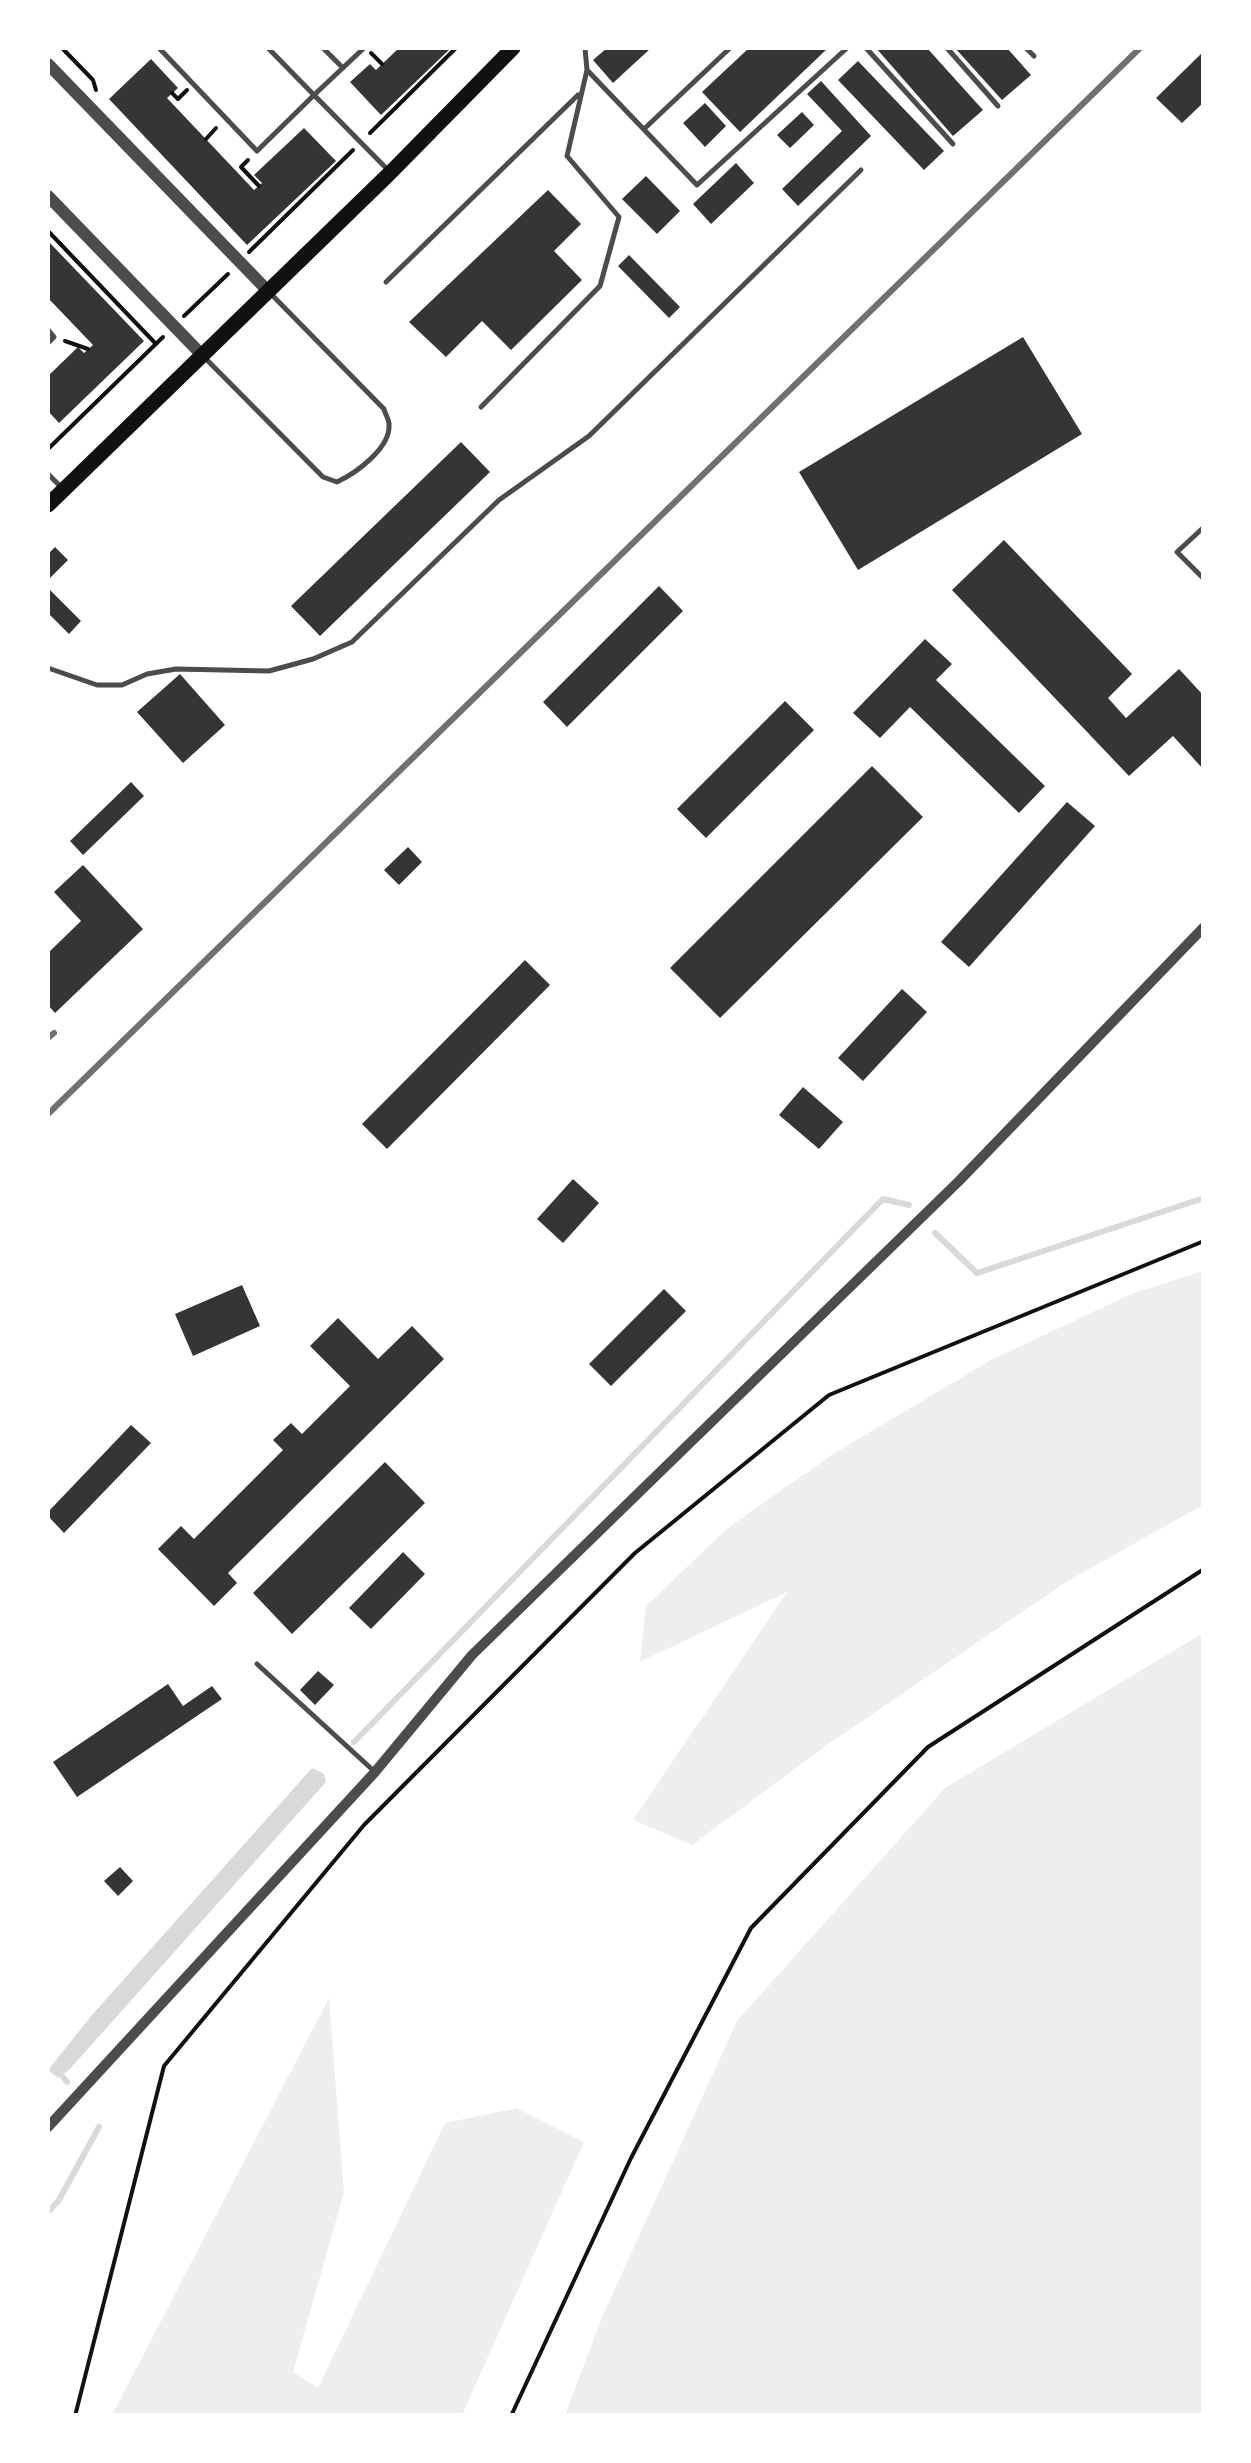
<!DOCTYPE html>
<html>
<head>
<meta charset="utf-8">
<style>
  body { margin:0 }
  #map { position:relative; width:1251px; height:2463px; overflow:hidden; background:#fff; font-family:"Playfair Display",serif }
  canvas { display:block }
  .frame { position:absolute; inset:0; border:50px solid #fff; pointer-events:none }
</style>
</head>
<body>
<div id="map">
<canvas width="1251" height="2463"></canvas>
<div class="frame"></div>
</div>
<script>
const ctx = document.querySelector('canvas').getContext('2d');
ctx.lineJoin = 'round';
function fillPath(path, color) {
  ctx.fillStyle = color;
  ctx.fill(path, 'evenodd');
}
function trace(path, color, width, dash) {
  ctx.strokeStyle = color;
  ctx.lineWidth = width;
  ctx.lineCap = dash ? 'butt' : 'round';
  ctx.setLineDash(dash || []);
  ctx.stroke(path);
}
const green = new Path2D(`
  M1203 1271V1505L1066 1582 827 1745 692 1845 633 1820 787 1592 640 1662 646 1606 729 1527 833 1454 991 1360 1131 1294Z
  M1203 1633V2415H565L603 2315 737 2021 945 1788Z
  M329 1998 344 2192 293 2372 318 2388 445 2123 517 2108 584 2142 462 2415H112Z`);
const water = new Path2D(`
  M312 1768 324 1774 326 1782 69 2070 58 2078 48 2070 92 2015Z`);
const stream = new Path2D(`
  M935 1233 977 1273 1204 1198
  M354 1742 883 1199 909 1205
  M61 2069 59 2072 67 2082
  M48 2212 59 2200 99 2127`);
const building = new Path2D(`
  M399 48H451L381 115 350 82 370 64 376 70Z
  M607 48H651L613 83 593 60Z
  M749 48H828L740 132 702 92Z
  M876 48H927L983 110 953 136Z
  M955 48H1007L1031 75 1002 100Z
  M1204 51V102L1182 123 1156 98Z
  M151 59 178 88 167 98 254 190 262 183 254 175 304 128 336 161 247 245 109 99Z
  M858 61 944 151 924 170 838 80Z
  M821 81 871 136 798 206 782 189 842 131 807 94Z
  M705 103 726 126 705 147 683 123Z
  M802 112 814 125 790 148 777 135Z
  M736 163 754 183 711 224 693 204Z
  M646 176 680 211 657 234 622 199Z
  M548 190 581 224 554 251 582 280 511 350 482 321 446 357 409 322Z
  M48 241 144 341 59 423 48 411V376L78 347 84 353 93 345 48 298Z
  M629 255 680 307 669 318 618 266Z
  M1023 337 1082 434 858 570 799 472Z
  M461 442 490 472 320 636 291 606Z
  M1004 540 1132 674 1108 698 1126 718 1179 669 1204 696V770L1173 736 1129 776 952 590Z
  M55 547 68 560 48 580V554Z
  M659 586 683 611 567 727 543 702Z
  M48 588 81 621 69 634 48 613Z
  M925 639 952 664 936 680 1045 786 1019 813 910 707 880 738 853 713Z
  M180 674 225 725 183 763 137 712Z
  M785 701 814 730 706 838 677 809Z
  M872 766 923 817 720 1018 670 968Z
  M131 782 144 796 83 855 70 841Z
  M1067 802 1095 826 969 967 941 942Z
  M408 847 422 862 399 885 384 870Z
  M83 865 143 929 55 1013 48 1005V953L81 921 54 892Z
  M525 960 550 985 387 1149 362 1124Z
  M902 989 927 1012 863 1081 838 1058Z
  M803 1087 843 1122 819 1149 779 1115Z
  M573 1179 599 1203 563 1243 537 1219Z
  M242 1285 260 1326 193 1356 175 1314Z
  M664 1289 686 1311 611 1386 589 1364Z
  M338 1318 378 1359 412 1326 444 1359 228 1573 237 1583 214 1606 158 1549 181 1526 194 1539 283 1450 273 1440 291 1423 302 1434 350 1386 310 1346Z
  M131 1425 151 1443 64 1533 48 1516V1512Z
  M385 1462 425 1503 292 1634 253 1593Z
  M403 1552 425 1574 371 1629 349 1608Z
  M318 1671 334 1685 315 1705 300 1690Z
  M168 1684 183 1706 212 1686 222 1699 77 1797 53 1762Z
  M120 1867 133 1881 118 1896 104 1881Z`);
const path = new Path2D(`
  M62 48 93 80 96 90
  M371 53 382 64
  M172 93 178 99 187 90
  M370 133 456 48
  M206 139 216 128
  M248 160 241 167 259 186
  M48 231 156 344
  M249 252 353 150
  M184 316 228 274
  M65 341 88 349
  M48 449 163 337
  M75 2416 164 2066 364 1825 635 1553 829 1395 1204 1241
  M511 2416 631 2158 751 1928 928 1747 1204 1569`);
const service = new Path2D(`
  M159 48 257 151 314 95 268 48
  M323 48 343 68
  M364 48 314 95 388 170
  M585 48 587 70 697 185 847 48
  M866 48 953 144
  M947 48 998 106
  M1026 48 1034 56
  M644 129 730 48
  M386 282 578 95
  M48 330 54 337 48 343
  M205 358 323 477 337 482C356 473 391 448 389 424 389 419 385 414 384 409L269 292
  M481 407 600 286 619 217 567 156 587 70
  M48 474 60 486
  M1204 527 1177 552 1204 579
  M48 668 97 685H122L147 674 176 669 269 671 313 659 352 642 499 500 589 436 861 170
  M257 1664 375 1772`);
const minor = new Path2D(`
  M48 2127 375 1772 472 1655 959 1181 1204 927`);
const tertiary = new Path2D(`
  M48 64 267 290
  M48 196 201 354`);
const secondary = new Path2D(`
  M48 505 391 172 513 48`);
const rail = new Path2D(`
  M48 1038 54 1033
  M48 1114 1140 48`);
fillPath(green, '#eee');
fillPath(water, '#d9d9d9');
trace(stream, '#d9d9d9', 6);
fillPath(building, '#353535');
trace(path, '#111', 4);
trace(service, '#4c4c4c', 5);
trace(minor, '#4c4c4c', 10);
trace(tertiary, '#4c4c4c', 12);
trace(secondary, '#111', 15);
trace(rail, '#707070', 6);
</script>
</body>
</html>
